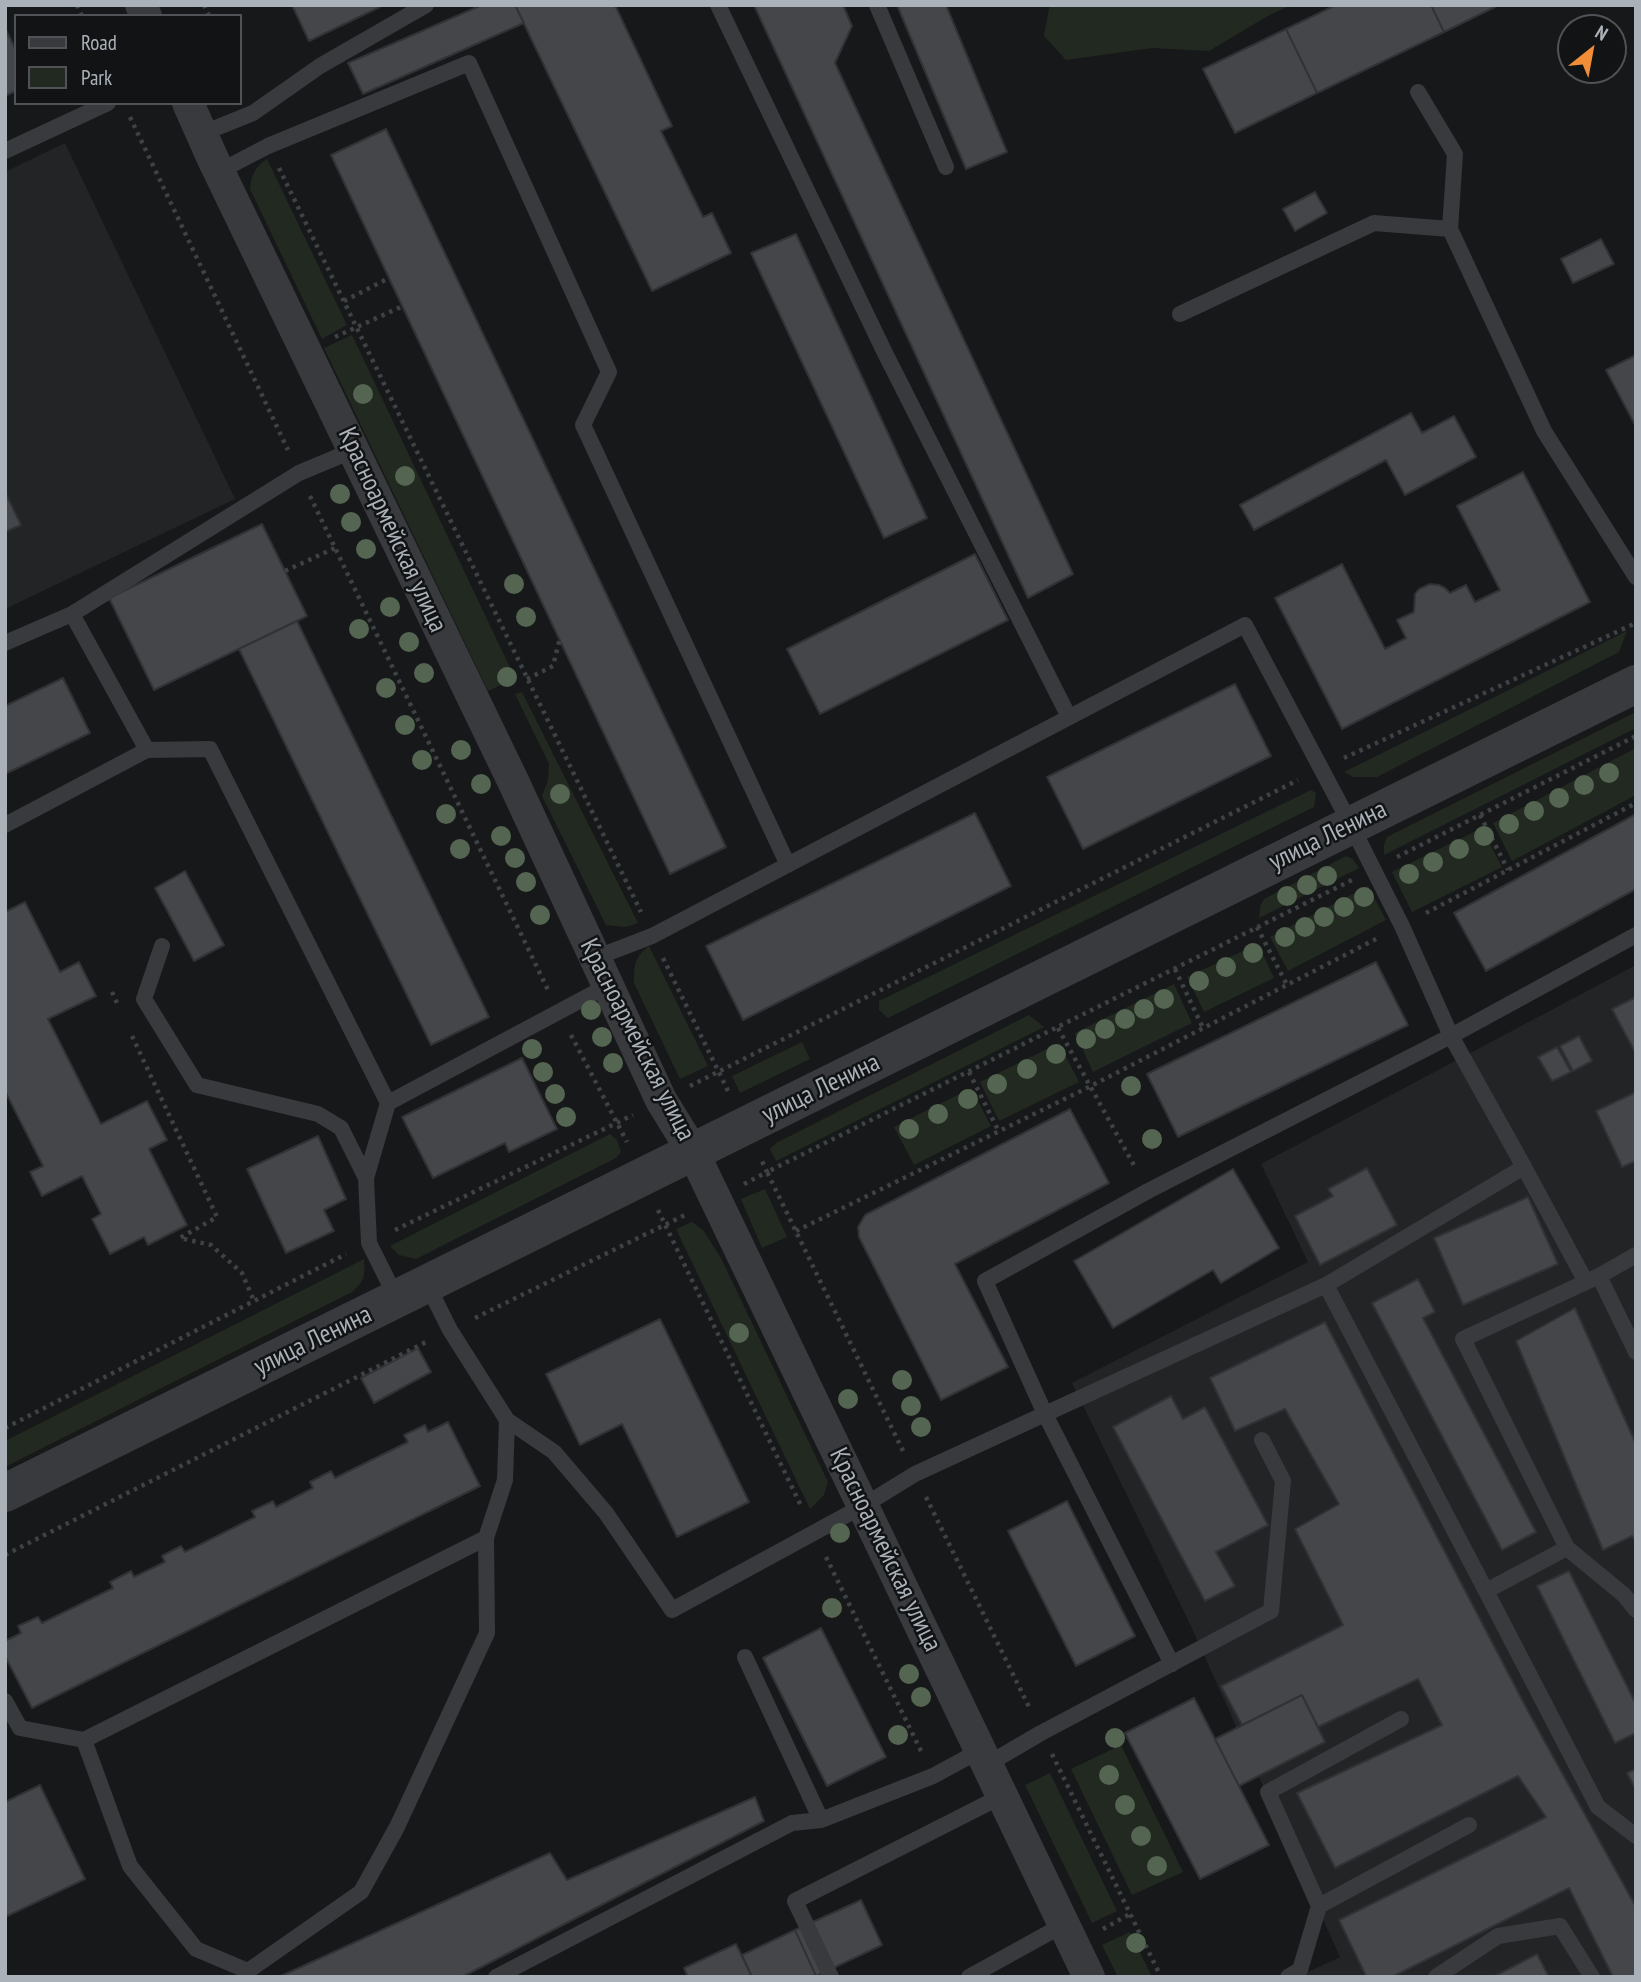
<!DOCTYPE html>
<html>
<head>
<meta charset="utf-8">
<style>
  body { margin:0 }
  #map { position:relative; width:1641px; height:1982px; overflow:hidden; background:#171819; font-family:"PT Sans Narrow",sans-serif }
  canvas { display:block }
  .frame { position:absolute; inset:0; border:7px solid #aab1b9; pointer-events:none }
  .legend { position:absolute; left:14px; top:14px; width:228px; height:91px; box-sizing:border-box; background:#121314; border:2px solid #4f5256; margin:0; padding:9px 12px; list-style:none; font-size:21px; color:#aab1b9 }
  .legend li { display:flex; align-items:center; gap:14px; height:35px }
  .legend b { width:35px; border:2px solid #4f5256 }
  .north { position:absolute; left:1557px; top:14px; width:70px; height:70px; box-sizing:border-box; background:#121314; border:2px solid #4f5256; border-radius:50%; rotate:31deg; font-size:19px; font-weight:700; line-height:28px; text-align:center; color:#aab1b9 }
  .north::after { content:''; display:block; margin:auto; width:24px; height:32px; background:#f08e38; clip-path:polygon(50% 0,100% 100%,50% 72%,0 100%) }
</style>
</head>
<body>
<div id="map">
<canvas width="1641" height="1982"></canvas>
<div class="frame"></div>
<ul class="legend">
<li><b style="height:9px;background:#383a3e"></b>Road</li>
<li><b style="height:19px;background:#222921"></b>Park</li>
</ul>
<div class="north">N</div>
</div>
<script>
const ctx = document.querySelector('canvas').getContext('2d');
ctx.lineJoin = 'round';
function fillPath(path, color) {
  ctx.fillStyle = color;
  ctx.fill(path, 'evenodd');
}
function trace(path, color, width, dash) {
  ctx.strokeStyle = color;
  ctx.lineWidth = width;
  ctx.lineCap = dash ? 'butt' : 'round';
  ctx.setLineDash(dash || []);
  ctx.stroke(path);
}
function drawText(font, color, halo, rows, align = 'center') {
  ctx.font = font + ' "PT Sans Narrow",sans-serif';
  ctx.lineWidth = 5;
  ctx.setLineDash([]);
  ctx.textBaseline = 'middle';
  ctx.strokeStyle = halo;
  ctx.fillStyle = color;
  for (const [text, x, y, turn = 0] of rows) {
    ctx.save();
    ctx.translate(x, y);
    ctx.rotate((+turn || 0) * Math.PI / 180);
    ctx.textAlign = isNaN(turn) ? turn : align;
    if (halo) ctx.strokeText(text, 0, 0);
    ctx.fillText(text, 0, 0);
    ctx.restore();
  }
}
const built = new Path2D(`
  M65 143 235 499 5 609V172Z
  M1636 965V1977H1297L1340 1957 1190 1624 1072 1383 1308 1262 1261 1164Z`);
const green = new Path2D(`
  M1051 5H1291L1266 17 1209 51 1152 48 1066 60 1044 36 1049 8Z
  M267 159 347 325 322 339 250 189C251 175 255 167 267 159Z
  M352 335 515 678 488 691 324 348Z
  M1627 631 1619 652 1377 777H1353L1344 772Z
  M522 692 638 923 626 927 606 925 542 796 548 780 549 764 515 694Z
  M1636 712V728L1384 855V845L1387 837Z
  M1636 748V795L1512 861 1493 823Z
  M1311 790 1316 793 1314 807 888 1018 879 1010V1001Z
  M1482 828 1502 867 1412 912 1392 872Z
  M1346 856 1353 859 1359 868 1259 918 1260 907 1264 899Z
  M1368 886 1386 920 1288 971 1270 937Z
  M1258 944 1274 978 1204 1012 1187 977Z
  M649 946 708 1066 680 1079 634 983C634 965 634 958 649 946Z
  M1174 984 1192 1023 1093 1072 1075 1033Z
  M1029 1015 1044 1027 776 1161 770 1149 776 1143Z
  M802 1042 810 1059 740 1093 732 1076Z
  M1059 1043 1079 1082 999 1121 980 1082Z
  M971 1088 991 1126 914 1165 894 1127Z
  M610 1134 617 1140 621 1152 616 1158 416 1259 399 1255 390 1246Z
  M765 1189 787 1237 762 1248 741 1199Z
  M692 1222 703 1230 721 1258 828 1482 824 1495 810 1509 676 1229Z
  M364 1259C365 1276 365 1281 352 1292L5 1467V1441Z
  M1121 1745 1183 1872 1132 1895 1071 1769Z
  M1050 1773 1117 1911 1092 1923 1025 1785Z
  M1130 1932 1152 1977H1118L1102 1945Z`);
const building = new Path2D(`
  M292 5H379L380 7 309 41Z
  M482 5H515L524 23 363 94 348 63Z
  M515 5H615L672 126 661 131 703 217 712 213 731 253 652 291Z
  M754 5H843L852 26 835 63 1073 574 1028 598Z
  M897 5H946L1007 152 966 169Z
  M1336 5H1431L1444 32 1317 93 1286 29Z
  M1431 5H1499L1444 32Z
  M5 28 16 50V91L5 96Z
  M1286 29 1317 93 1235 133 1203 69Z
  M386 129 726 847 670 874 331 155Z
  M1315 192 1327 213 1295 231 1283 209Z
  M796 234 927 518 884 538 751 253Z
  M1601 239 1614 264 1573 283 1561 259Z
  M1636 355V427L1606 370Z
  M1411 413 1422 433 1454 416 1476 457 1405 495 1386 460 1254 530 1240 505Z
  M1523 472 1590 602 1342 729 1275 598 1342 564 1385 649 1406 638 1397 620 1414 612 1415 594 1419 589 1430 584 1439 585 1445 588 1450 593 1466 585 1475 602 1500 590 1457 506Z
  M5 492 21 525 5 532Z
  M262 524 307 616 154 690 109 598Z
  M975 554 1008 620 820 714 787 649Z
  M297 621 489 1017 431 1045 239 649Z
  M63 678 90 733 5 774V706Z
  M1235 684 1271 756 1083 849 1047 777Z
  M975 813 1011 886 743 1020 706 946Z
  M1636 814V889L1486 971 1454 913Z
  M185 871 224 945 194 961 155 888Z
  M25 902 60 972 79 962 96 996 48 1019 101 1124 147 1101 167 1140 149 1149 187 1225 148 1245 144 1237 110 1254 92 1219 101 1214 82 1176 42 1196 30 1172 43 1166 5 1091V912Z
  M1376 962 1408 1025 1178 1137 1147 1074Z
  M1636 997V1054L1612 1009Z
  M1579 1036 1592 1061 1573 1071 1560 1046Z
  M1557 1047 1571 1072 1552 1081 1538 1057Z
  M522 1058 557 1129 509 1152 505 1143 433 1178 402 1117Z
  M1636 1092V1161L1622 1167 1596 1111Z
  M1070 1109 1109 1183 955 1264 1008 1367 941 1400 859 1237 858 1227 865 1215Z
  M318 1136 346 1199 324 1210 334 1231 286 1253 247 1169Z
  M1367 1168 1397 1225 1320 1265 1295 1216 1333 1196 1328 1189Z
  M1233 1169 1279 1248 1221 1283 1213 1270 1113 1328 1074 1261Z
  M1528 1197 1558 1264 1463 1305 1434 1238Z
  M1418 1279 1435 1312 1423 1318 1536 1532 1502 1550 1372 1303Z
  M1575 1308 1636 1444V1542L1632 1536 1603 1550 1516 1341Z
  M660 1319 749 1502 677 1537 622 1424 580 1445 546 1374Z
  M1325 1322 1529 1713 1636 1907V1977H1613L1569 1888 1392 1977H1364L1366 1976 1339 1920 1546 1817 1518 1776 1335 1868 1297 1793 1442 1725 1418 1679 1318 1727 1302 1695 1242 1725 1221 1686 1343 1625 1295 1529 1339 1504 1285 1409 1235 1431 1210 1378Z
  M418 1348 431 1372 374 1403 361 1378Z
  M1171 1396 1183 1419 1205 1407 1268 1525 1216 1552 1235 1586 1205 1601 1113 1427Z
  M448 1422 480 1486 32 1708 5 1656V1641L21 1633 18 1626 38 1617 42 1623 113 1588 110 1582 131 1571 134 1577 165 1562 162 1556 181 1546 185 1552 255 1517 252 1511 273 1501 276 1507 313 1488 310 1482 331 1471 335 1478 408 1442 404 1435 425 1425 428 1432Z
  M1067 1501 1135 1636 1076 1666 1008 1531Z
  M1569 1571 1634 1700 1636 1699V1733L1615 1743 1537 1586Z
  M821 1628 886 1757 827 1786 763 1658Z
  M1302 1695 1325 1742 1239 1786 1215 1739Z
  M1194 1698 1269 1845 1200 1879 1125 1733Z
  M1636 1769V1790L1627 1773Z
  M40 1785 85 1879 5 1917V1802Z
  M755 1797 764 1821 462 1977H279L550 1853 567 1880Z
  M861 1900 882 1945 816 1976 795 1930Z
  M795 1930 816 1976 752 1977 742 1955Z
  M736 1944 752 1977H688L684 1968Z
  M1537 1954 1549 1977H1493Z`);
const path = new Path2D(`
  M77 5 82 16
  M204 5 209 16
  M130 117 288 450
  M279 168 641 912
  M344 301 389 278
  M335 337 403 306
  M310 496 548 990
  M285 571 335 548
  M527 679 553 666 560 638
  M1344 758 1636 623
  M1480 815 1508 870
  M1397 857 1636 736
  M1426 913 1636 803
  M1257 927 1287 985
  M663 958 728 1091
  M1175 969 1203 1028
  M112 992 117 1003
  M1058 1028 1136 1169
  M571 1035 627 1142
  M132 1036 217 1217 180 1238 211 1245 242 1273 254 1301
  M969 1072 999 1132
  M690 1086 1298 780
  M744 1184 767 1172 761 1159
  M658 1210 802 1508
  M395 1230 633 1115
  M796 1231 1091 1086 1378 938
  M475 1318 687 1214
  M5 1428 346 1254
  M903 1451 767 1172 1352 880
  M926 1497 1030 1709
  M5 1555 426 1342
  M826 1557 922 1753
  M1052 1754 1161 1977
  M1103 1929 1130 1914`);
const service = new Path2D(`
  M718 5 884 351 1069 717
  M877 5 946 167
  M1418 92 1455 154 1450 229
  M201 134 253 113 320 66 426 5
  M5 151 108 103
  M220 171 268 146 469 63 609 372 583 425 788 865
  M1180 314 1374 223 1450 229 1544 431 1636 577
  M72 614 147 750 210 749 388 1103 609 985
  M5 643 72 614 299 473 354 450
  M5 825 147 750
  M162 946 144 999 197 1085 318 1114 341 1128 366 1178
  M595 958 652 936 1245 625 1351 825 1402 926 1451 1036 1524 1167
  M388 1103 366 1178 369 1243 397 1299
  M1599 1276 1636 1352
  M427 1284 450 1330 507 1420 554 1452 606 1513 672 1610 863 1506 915 1474 1045 1414 985 1281 1148 1191 1451 1036 1636 935
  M1567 1548 1463 1339 1599 1276 1636 1255
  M1486 1591 1326 1285 1524 1167 1586 1282
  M1636 1610 1624 1595 1567 1548 1486 1591 1598 1807 1636 1836
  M745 1657 821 1820 933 1776 981 1750
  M1172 1664 1045 1414 1326 1285
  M5 1701 20 1728 84 1740 486 1538 505 1480 507 1420
  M84 1740 130 1866 196 1949 248 1971 361 1892 397 1827 487 1633 486 1538
  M988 1764 1041 1733 1271 1611 1283 1481 1262 1440
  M1319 1906 1469 1825
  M496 1977 792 1823 821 1820
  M831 1977 795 1901 1002 1796
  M969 1977 1063 1925
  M1288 1977 1300 1970 1319 1906 1268 1792 1401 1719
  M1436 1977 1498 1936 1560 1926 1592 1977`);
const minor = new Path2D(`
  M141 5 146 16
  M188 103 212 157 513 781 661 1100 693 1152 1089 1977`);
const tertiary = new Path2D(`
  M5 1493 1636 684`);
const trees = [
  [363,394],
  [405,476],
  [340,494],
  [351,522],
  [366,549],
  [514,584],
  [390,607],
  [526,617],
  [359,629],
  [409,642],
  [424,673],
  [507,677],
  [386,688],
  [405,725],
  [461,750],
  [422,760],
  [1609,773],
  [481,784],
  [1584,785],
  [560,794],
  [1559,798],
  [1534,811],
  [446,814],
  [1509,824],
  [501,836],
  [1484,836],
  [460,849],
  [1459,849],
  [515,858],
  [1433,862],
  [1409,874],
  [1327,876],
  [526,882],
  [1307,885],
  [1287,896],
  [1364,897],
  [1344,907],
  [540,915],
  [1324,917],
  [1305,927],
  [1285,937],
  [1253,953],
  [1226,967],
  [1199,981],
  [1164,999],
  [1144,1009],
  [591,1010],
  [1125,1019],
  [1105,1029],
  [602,1037],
  [1086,1039],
  [532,1049],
  [1056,1054],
  [613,1063],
  [1027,1069],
  [543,1072],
  [997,1084],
  [1131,1086],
  [555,1094],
  [968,1099],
  [938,1114],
  [566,1117],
  [909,1129],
  [1152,1139],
  [739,1333],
  [902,1380],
  [848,1399],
  [911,1406],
  [921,1427],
  [840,1533],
  [832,1608],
  [909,1674],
  [921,1697],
  [898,1735],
  [1115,1738],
  [1109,1775],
  [1125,1805],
  [1141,1836],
  [1157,1866],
  [1136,1943]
];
const streetNames = [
  ["Красноармейская улица",392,530,65],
  ["улица Ленина",1328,836,-26],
  ["Красноармейская улица",637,1040,63],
  ["улица Ленина",821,1089,-26],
  ["улица Ленина",313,1341,-26],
  ["Красноармейская улица",885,1550,64]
];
fillPath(built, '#232426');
fillPath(green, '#222921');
fillPath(building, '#444649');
trace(building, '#313235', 2);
trace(path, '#3e4245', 4.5, [3.5, 5]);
trace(service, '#383a3e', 16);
trace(minor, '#383a3e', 32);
trace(tertiary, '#383a3e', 38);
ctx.fillStyle = '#546552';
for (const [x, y] of trees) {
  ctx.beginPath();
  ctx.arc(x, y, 10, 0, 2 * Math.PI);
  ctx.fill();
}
drawText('26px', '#aab1b9', '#121314', streetNames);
</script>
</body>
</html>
